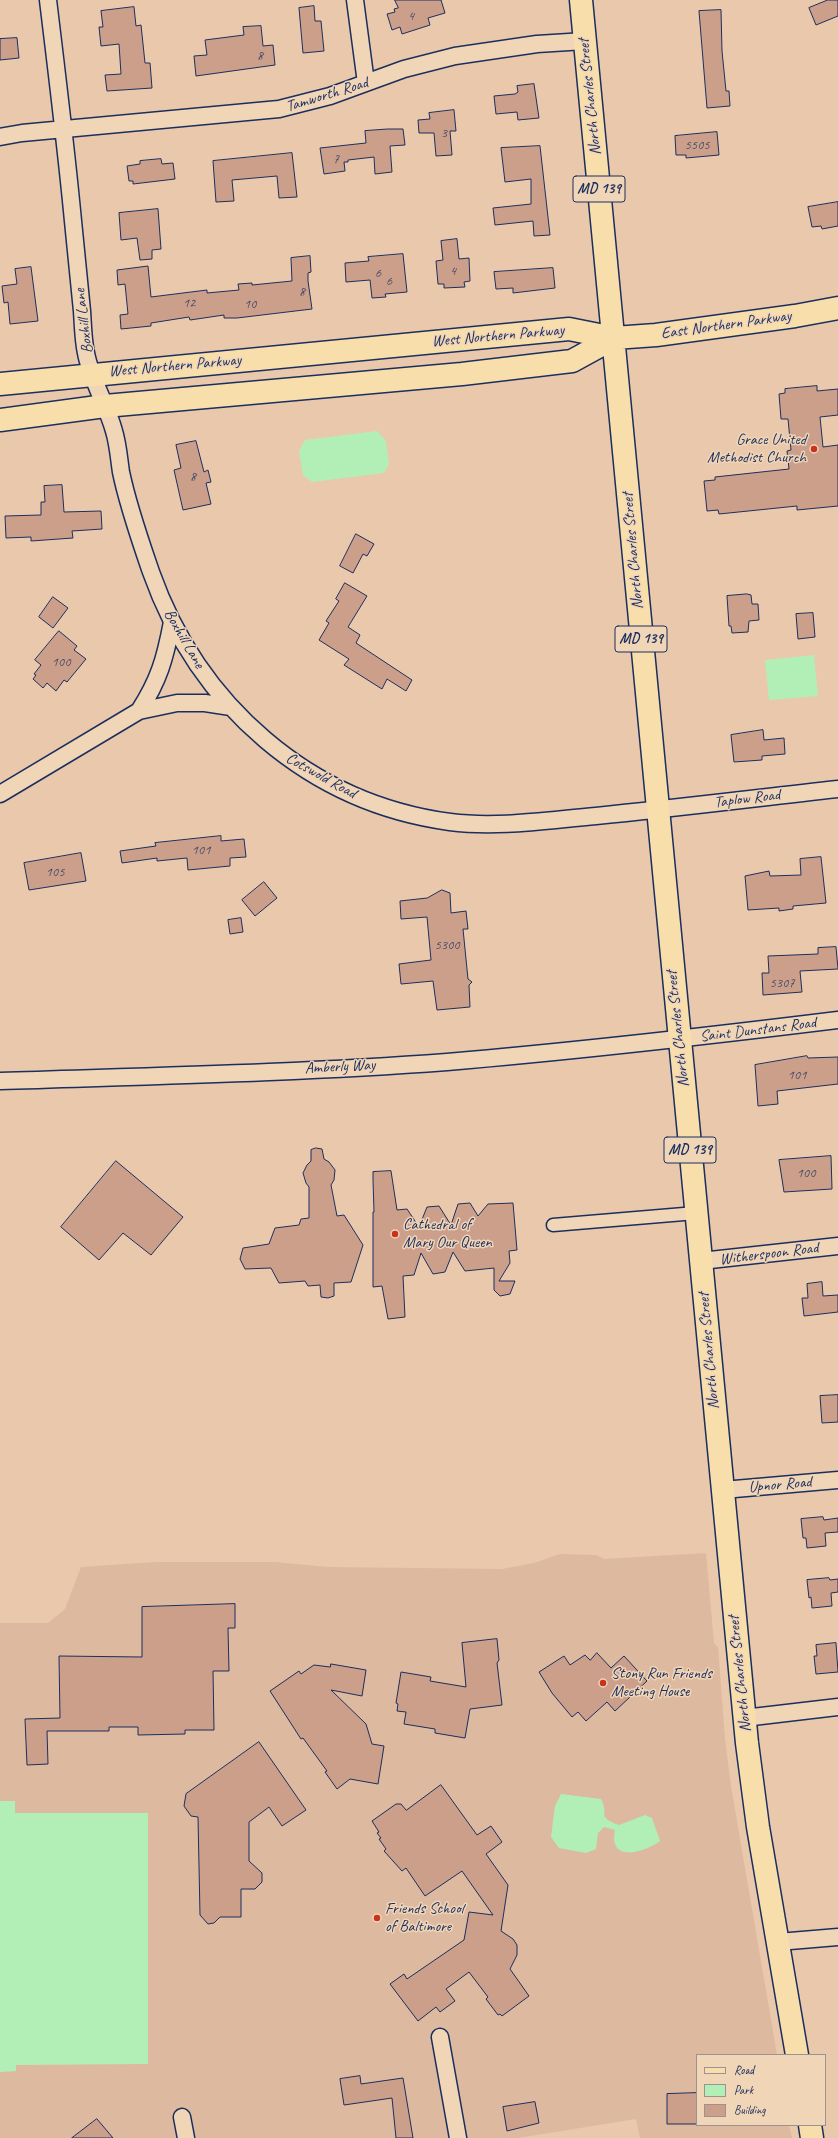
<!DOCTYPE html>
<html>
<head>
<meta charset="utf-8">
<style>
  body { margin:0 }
  #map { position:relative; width:838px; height:2138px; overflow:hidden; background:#eac8ab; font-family:Caveat,sans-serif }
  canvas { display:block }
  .legend { position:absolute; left:696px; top:2054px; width:130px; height:72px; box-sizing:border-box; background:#f1d5b7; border:1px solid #9b9393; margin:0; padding:5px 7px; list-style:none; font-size:12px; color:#1b2f5e }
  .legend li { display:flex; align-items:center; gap:8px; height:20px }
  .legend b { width:20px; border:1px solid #9b9393 }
</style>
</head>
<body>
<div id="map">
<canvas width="838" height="2138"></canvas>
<ul class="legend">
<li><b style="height:5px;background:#f8deab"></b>Road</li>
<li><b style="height:11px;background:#b2efb6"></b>Park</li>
<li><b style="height:11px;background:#cc9f8a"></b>Building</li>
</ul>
</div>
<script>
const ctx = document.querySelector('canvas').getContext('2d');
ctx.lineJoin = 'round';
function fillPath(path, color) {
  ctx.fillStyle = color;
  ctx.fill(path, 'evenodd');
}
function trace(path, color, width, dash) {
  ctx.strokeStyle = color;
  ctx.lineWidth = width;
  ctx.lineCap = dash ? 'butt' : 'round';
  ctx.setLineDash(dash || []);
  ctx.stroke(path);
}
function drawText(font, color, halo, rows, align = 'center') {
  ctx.font = font + ' Caveat,sans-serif';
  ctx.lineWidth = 3;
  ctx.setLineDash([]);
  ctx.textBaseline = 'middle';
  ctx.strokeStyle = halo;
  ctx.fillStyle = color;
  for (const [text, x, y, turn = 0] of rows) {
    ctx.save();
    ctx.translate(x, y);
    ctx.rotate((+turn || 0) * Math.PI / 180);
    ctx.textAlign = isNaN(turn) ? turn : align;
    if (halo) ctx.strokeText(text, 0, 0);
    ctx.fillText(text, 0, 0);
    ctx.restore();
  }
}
const built = new Path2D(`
  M706 1553 714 1643 718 1647 725 1739 731 1786 777 2055H697V2125H789L792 2138H640L636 2119 518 2138H0V1623H48L65 1609 81 1567 156 1562H275L328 1567 502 1569 534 1563 560 1554 596 1555 604 1559Z`);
const green = new Path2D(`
  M377 431 386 441 389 464 384 473 312 482 303 475 299 451 305 440Z
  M814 655 818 696 769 700 765 660Z
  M561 1794 601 1799C610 1815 595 1816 619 1825L645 1815 652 1818 660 1841C644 1853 608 1863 615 1830L604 1827 598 1833 596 1849 586 1853 559 1848 551 1837 555 1806Z
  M0 1801H15V1813H148V2064L16 2065V2071L0 2072Z`);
const building = new Path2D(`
  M395 0H441L445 13 428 18 430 25 402 34 400 27 392 30 387 14 395 12 394 9 398 8Z
  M828 0H838V16L816 25 809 8Z
  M314 6 315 21H321L324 51 303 53 299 8Z
  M134 7 136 26 141 25 145 63H150L152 88 107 91 105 75 121 74 119 44 101 46 99 27H103L101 11Z
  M721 10 722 51 726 91H729L730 106 707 108 699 11Z
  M261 26 263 46 273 45 275 65 196 76 194 56 207 55 205 40 244 35 243 27Z
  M17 38 19 58 0 60V39Z
  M534 84 539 118 518 120 517 112 496 114 494 96 515 94 518 92 517 86Z
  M454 110 456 131H450L452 155 436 156 434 133H419L418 120 430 119 429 113Z
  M388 129H403L405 145 390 146 392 172 375 174 374 157 348 160V162H344L345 171 324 174 320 148 366 143 365 131Z
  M717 132 719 155 686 158V155H676L675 136Z
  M540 146 550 235 534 236 533 221 495 225 493 208 531 204V179L505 182 501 148Z
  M292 153 297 197 279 198 277 176 232 180 234 201 216 202 213 161Z
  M161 159 162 164 173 163 175 179 133 184V181H129L127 166 140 164V161Z
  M838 202V226L822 229 821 226 812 227 808 207Z
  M158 209 161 249 152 250V259L140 260 137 238 121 240 119 213Z
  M457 239 459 259 469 258 470 281 464 282 465 287 444 288V284H438L436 261 443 260 441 241Z
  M403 254 407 292 385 294 386 297 372 298 370 280 346 282 345 263 369 261 368 257Z
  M310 256 311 272 308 273V281L312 309 237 318H224V315L190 320 189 317 151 323V326L121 329 120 315 128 314 125 284 118 285 117 270 148 266 151 297 207 290V293L239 290 238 284 252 283V285L292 281 291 258Z
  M31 267 38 321 10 324 8 302 4 303 2 286 17 284 15 269Z
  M553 268 555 288 513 293V288L496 289 494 272Z
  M817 386V391L838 389V415L820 417 823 447 838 445V506L797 510V506L719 514 718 510 707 511 704 481 715 480V477L789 469 787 451 791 450 788 419H781L779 394 785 393V389Z
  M196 441 204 472 208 470 211 482 206 483 211 504 183 510 174 470 181 468 176 445Z
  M62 485 64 512 101 511 102 529 72 531 73 538 31 541V537L6 538 5 516 41 515V502H45L44 486Z
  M356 534 374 544 367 556 363 554 353 573 340 566Z
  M345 583 367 596 348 627 360 635 356 643 412 680 406 691 387 679 382 689 344 665 349 659 319 640 329 623 326 621 339 601 336 599Z
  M747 594 751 595 752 604H758L759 620 749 621 748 632 732 633 731 626H729L727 596Z
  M53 597 68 608 53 628 39 617Z
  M813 613 815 637 798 639 796 614Z
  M59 631 77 646 74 650 86 659 67 682 64 680 56 691 47 683 43 688 33 679 36 675 34 674 41 665 35 660Z
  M763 730 764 740 784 738 785 754 762 756V760L734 762 731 735Z
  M221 836V841L244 839 246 857 230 858V866L188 870 187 858 157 861V858L122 863 120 851 156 846 155 843Z
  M81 853 86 881 29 890 24 863Z
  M821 857 826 903 793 906V909L779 911V908L748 910 745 876 769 871 770 876 801 875 800 859Z
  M264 882 277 898 255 916 242 900Z
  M442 890 450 893 451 913 466 911 468 929H463L468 979 472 982 469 985 470 1007 437 1010 433 981 401 984 399 964 431 960 427 917 401 919 400 901 427 898Z
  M241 918 243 932 230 934 228 920Z
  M836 947 838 969 800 971 802 992 763 995 762 973H769L768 956 818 954V948Z
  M807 1056 808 1058 838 1057V1084L777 1091 778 1104 758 1106 755 1065Z
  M316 1148 322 1149 324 1159 329 1162 335 1170 334 1180 331 1185 337 1216 344 1215 363 1245 351 1282 334 1283V1296L328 1298 321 1297 320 1285 308 1286 305 1281 279 1283 271 1268 245 1269 240 1259 243 1248 269 1244 275 1228 299 1225 301 1219 309 1218V1187L306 1183 303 1173 307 1165 311 1161V1150Z
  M831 1156 832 1189 784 1192 779 1160Z
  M116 1161 183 1217 151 1255 123 1233 99 1260 61 1227Z
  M391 1171 397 1210 407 1209 419 1227 427 1207 439 1206 451 1225 458 1204 470 1203 478 1216 488 1204 513 1203 517 1250 509 1251 510 1263 499 1281H515L510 1294 500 1296 494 1290V1268L465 1271 453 1252 445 1272 433 1274 421 1253 414 1275 403 1276 405 1317 388 1319 382 1286 373 1287V1212H374L373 1180V1172Z
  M822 1282 823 1296 838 1295V1312L804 1316 802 1298H808L807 1284Z
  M838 1395V1422L822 1423 820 1396Z
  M823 1517 824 1520 838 1518V1532L825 1533 826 1546 807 1548 806 1538H803L801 1519Z
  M829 1578 830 1580 838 1579V1592L831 1593 832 1606 812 1608 811 1597 809 1598 807 1580Z
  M235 1604V1628H228L229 1671H213L214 1730H185V1734L138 1735V1727H109V1731H47L48 1764 27 1765 25 1719 60 1718 59 1656 142 1657V1607Z
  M497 1639 499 1660 497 1663 502 1705 470 1709 465 1738 435 1733V1729L404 1724 406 1712 397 1711 398 1704 396 1703 401 1672 431 1677 430 1681 466 1687 462 1643Z
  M836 1643 838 1672 816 1674 814 1656H817L816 1645Z
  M597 1653 611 1668 624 1656 647 1681 615 1711 607 1702 586 1721 578 1712 572 1717 552 1693 539 1672 564 1656 570 1665 585 1655 590 1660Z
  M331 1664 366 1670 362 1696 331 1690 366 1724 372 1744 384 1746 378 1784 350 1779 337 1789 325 1772 327 1771 303 1738 301 1739 270 1691 299 1671 301 1674 314 1665 330 1667Z
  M259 1742 306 1810 282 1826 269 1807 249 1822V1861L262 1873V1882L255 1889H241V1917H220L214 1923 208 1924 200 1915 198 1817 191 1816 184 1806 186 1794Z
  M441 1785 477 1835 491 1826 502 1842 486 1854 508 1885 501 1931 513 1939 517 1945V1955L510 1969 529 1996 502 2016 500 2014 498 2015 486 1999 488 1997 469 1972 446 1989 455 2001 440 2012 436 2007 418 2021 390 1984 404 1974 407 1979 464 1940 469 1912 493 1915 462 1871 425 1896 406 1868 402 1871 384 1851 386 1849 379 1839 381 1838 377 1833 379 1832 372 1821 396 1804H401L406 1810Z
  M360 2076 361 2084 403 2078 413 2138H396L392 2098 344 2105 340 2079Z
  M697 2093V2124H667V2094Z
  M535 2102 539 2123 507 2131 503 2107Z
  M97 2119 113 2138H72Z`);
const pedestrian = new Path2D(`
  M553 1225 696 1213`);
const minor = new Path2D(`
  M48 0C57 74 66 147 73 221 76 251 79 281 82 311 83 325 83 339 86 353 91 380 107 405 114 431 118 444 119 459 121 472 128 506 140 540 151 572 198 705 309 803 450 822 498 828 548 820 596 816 677 808 757 798 838 789
  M355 0 366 83
  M0 137 22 133 279 109 330 96 404 69 455 56 537 44 585 41
  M139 711C159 680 165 659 172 622
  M0 794 139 711 177 703H205L231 707
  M0 1081C149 1076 299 1073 447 1062 578 1051 708 1036 838 1020
  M701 1261 838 1246
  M723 1490 838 1480
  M744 1718 838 1707
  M778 1942 838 1937
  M440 2037 458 2138
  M182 2117 186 2138`);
const primary = new Path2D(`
  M581 0 747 1743 758 1827 797 2055
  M0 384 569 329 614 338 656 335 795 316 838 308
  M0 420 105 406 462 374 572 361 614 338
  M810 2125 812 2138`);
const markers = [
  [814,449,4,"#c8321e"],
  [395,1234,4,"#c8321e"],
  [603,1683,4,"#c8321e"],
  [377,1918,4,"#c8321e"]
];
const numberNames = [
  ["4",411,16],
  ["8",260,56],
  ["3",444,133],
  ["5505",697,145],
  ["7",336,159],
  ["4",453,271],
  ["6",378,273],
  ["6",389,281],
  ["8",302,292],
  ["12",189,303],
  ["10",250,304],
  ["8",193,477],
  ["100",61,662],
  ["101",201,850],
  ["105",55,872],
  ["5300",447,945],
  ["5307",782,983],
  ["101",797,1075],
  ["100",806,1173]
];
const shields = [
  [599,189,52],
  [641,639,52],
  [690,1150,52]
];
const shieldNames = [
  ["MD 139",599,189],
  ["MD 139",641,639],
  ["MD 139",690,1150]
];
const streetNames = [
  ["Tamworth Road",327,95,-17],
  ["North Charles Street",590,97,-96],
  ["Boxhill Lane",84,321,-97],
  ["East Northern Parkway",726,325,-8],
  ["West Northern Parkway",498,336,-5],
  ["West Northern Parkway",175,366,-5],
  ["North Charles Street",633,551,-95],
  ["Boxhill Lane",184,639,60],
  ["Cotswold Road",321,776,29],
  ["Taplow Road",747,799,-7],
  ["North Charles Street",678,1029,-96],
  ["Saint Dunstans Road",758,1030,-7],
  ["Amberly Way",340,1067,-3],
  ["Witherspoon Road",769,1254,-7],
  ["North Charles Street",709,1351,-95],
  ["Upnor Road",780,1485,-5],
  ["North Charles Street",740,1674,-96]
];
const poiNames = [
  ["Grace United",806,440,"right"],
  ["Methodist Church",806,458,"right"],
  ["Cathedral of",403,1225],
  ["Mary Our Queen",403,1243],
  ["Stony Run Friends",611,1674],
  ["Meeting House",611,1692],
  ["Friends School",385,1909],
  ["of Baltimore",385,1927]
];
fillPath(built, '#ddb9a0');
fillPath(green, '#b2efb6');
fillPath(building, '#cc9f8a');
trace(building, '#1b2f5e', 1);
trace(pedestrian, '#1b2f5e', 15);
trace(minor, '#1b2f5e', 19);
trace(primary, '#1b2f5e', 25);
trace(pedestrian, '#f1d5b7', 12);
trace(minor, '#f1d5b7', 16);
trace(primary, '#f8deab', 22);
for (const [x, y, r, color] of markers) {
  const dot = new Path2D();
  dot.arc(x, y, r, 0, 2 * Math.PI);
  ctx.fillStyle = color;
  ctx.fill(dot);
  trace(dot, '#f1d5b7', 1.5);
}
drawText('14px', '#474b69', null, numberNames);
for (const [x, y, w] of shields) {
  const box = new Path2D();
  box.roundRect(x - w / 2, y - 13, w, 26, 3);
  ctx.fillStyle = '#f1d5b7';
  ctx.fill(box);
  trace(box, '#1b2f5e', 1);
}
drawText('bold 15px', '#1b2f5e', null, shieldNames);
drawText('16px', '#1b2f5e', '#f1d5b7', streetNames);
drawText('16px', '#1b2f5e', '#f1d5b7', poiNames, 'left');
</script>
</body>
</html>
